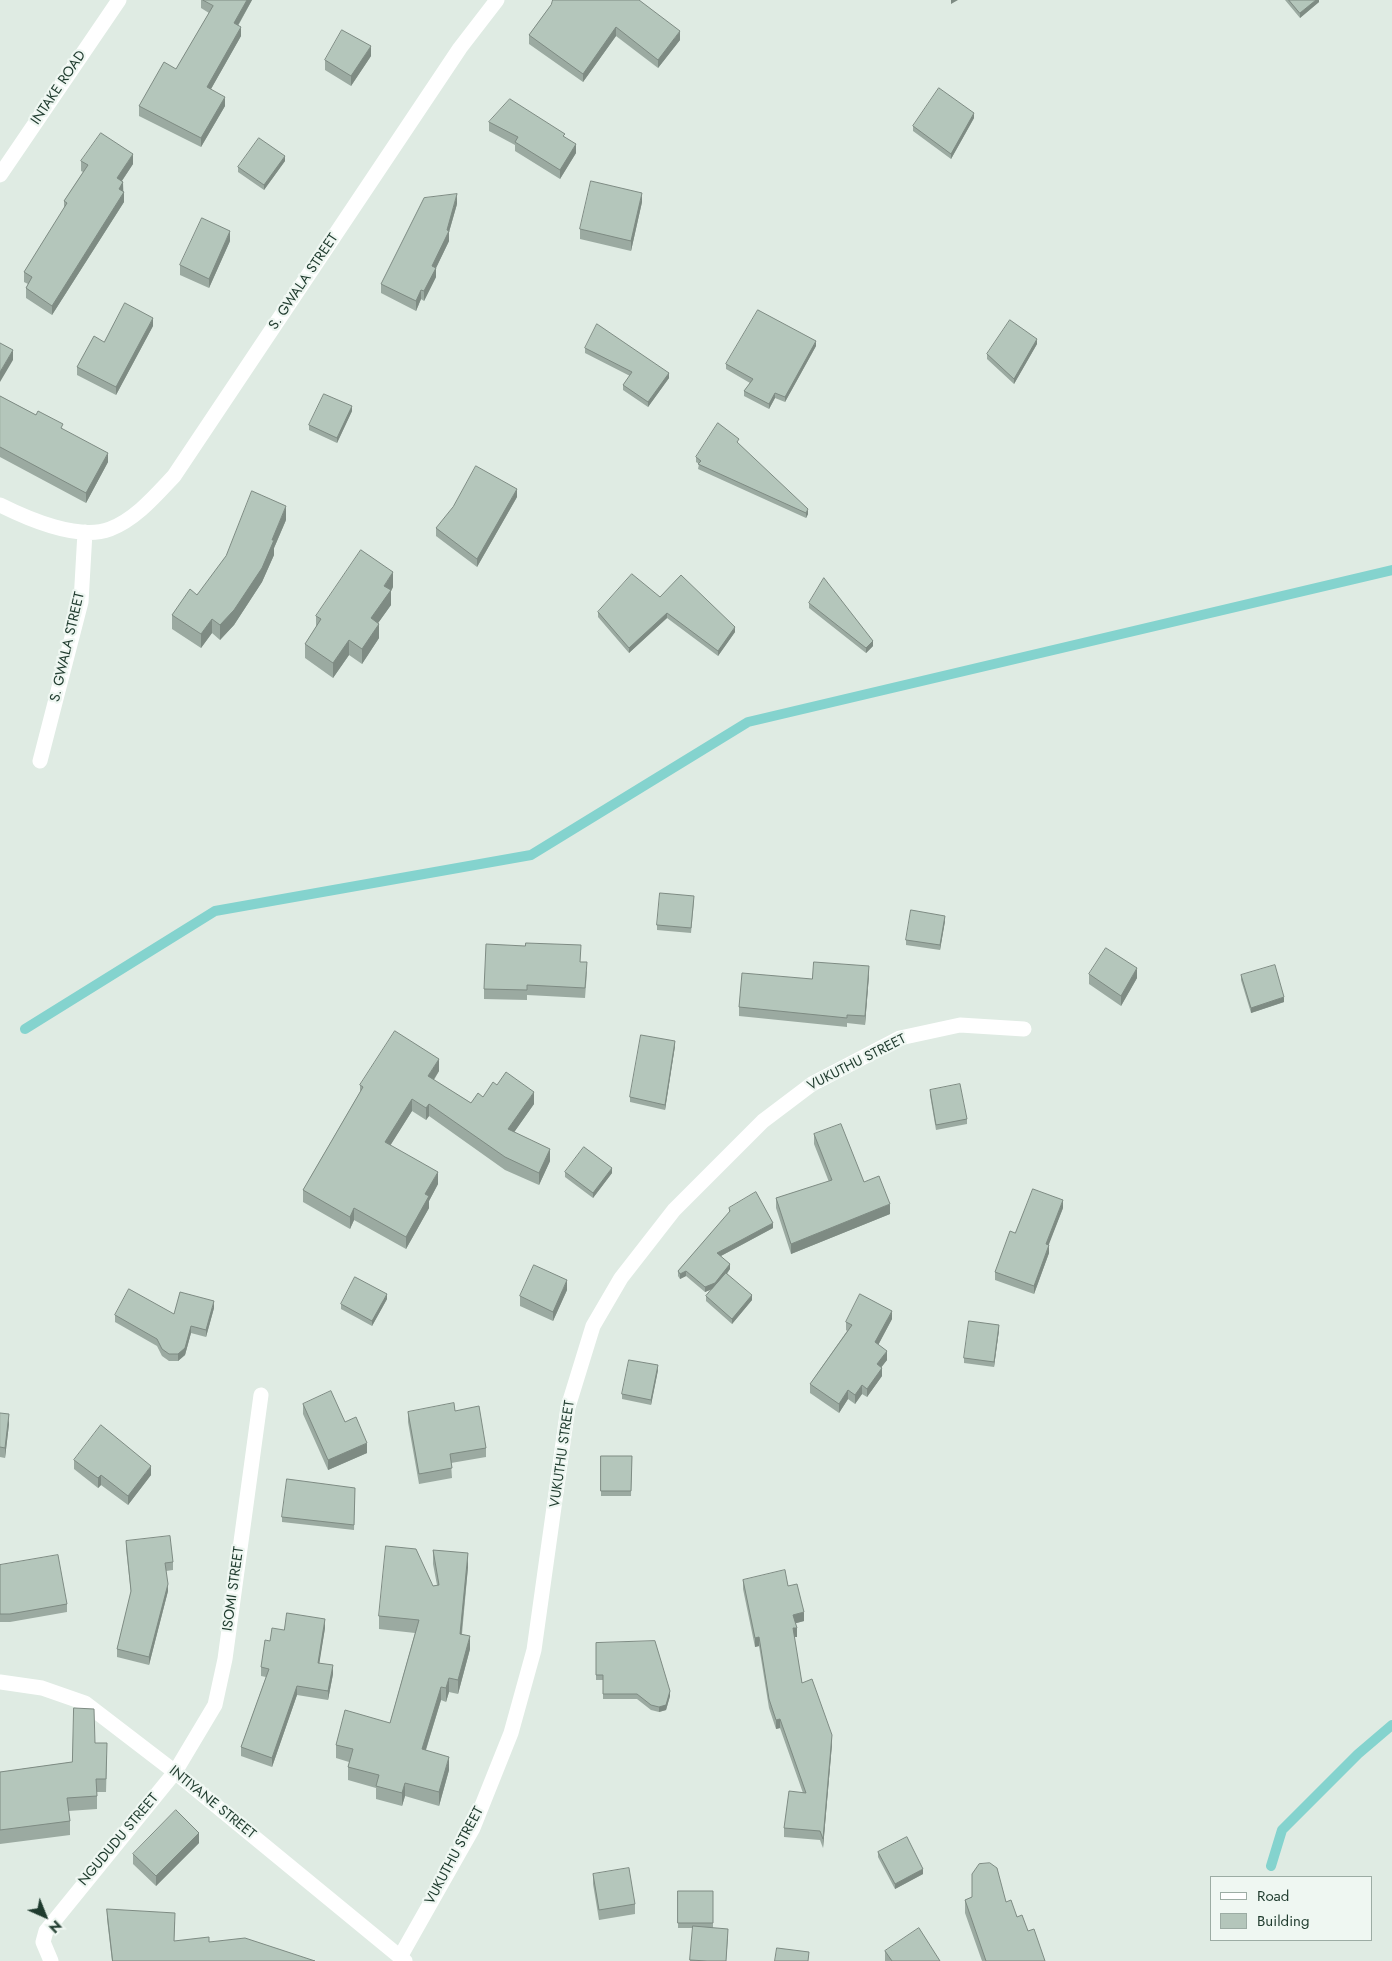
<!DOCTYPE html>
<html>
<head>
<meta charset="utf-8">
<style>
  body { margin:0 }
  #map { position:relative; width:1392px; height:1961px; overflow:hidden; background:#dfebe3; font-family:Jost,sans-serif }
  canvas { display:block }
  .legend { position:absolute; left:1210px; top:1876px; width:162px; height:65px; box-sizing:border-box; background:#eff7f2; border:1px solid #9caca4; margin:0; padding:6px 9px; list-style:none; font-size:15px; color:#1f3b2e }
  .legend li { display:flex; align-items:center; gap:10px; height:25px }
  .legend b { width:25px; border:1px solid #9caca4 }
  .north { position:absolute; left:20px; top:1891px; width:50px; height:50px; -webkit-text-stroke:4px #eff7f2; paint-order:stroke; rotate:136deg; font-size:14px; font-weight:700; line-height:20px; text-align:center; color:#1f3b2e }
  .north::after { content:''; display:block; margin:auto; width:18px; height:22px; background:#1f3b2e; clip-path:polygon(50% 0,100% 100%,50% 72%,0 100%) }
</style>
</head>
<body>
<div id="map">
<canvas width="1392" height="1961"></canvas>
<ul class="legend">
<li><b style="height:6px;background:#fff"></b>Road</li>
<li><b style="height:14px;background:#b4c6bb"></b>Building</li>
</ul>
<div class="north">N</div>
</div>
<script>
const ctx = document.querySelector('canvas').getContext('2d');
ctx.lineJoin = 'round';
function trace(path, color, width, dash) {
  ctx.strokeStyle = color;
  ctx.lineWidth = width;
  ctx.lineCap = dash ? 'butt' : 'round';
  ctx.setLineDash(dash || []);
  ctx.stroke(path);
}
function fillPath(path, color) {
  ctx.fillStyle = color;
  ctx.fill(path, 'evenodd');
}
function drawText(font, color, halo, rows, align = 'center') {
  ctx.font = font + ' Jost,sans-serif';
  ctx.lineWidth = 4.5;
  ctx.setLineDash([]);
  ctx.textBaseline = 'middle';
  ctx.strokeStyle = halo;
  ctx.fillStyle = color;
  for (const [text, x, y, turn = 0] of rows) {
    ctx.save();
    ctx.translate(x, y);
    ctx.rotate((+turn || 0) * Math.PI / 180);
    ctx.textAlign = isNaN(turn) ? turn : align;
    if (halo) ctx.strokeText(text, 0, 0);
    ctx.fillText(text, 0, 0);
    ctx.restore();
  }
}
const stream = new Path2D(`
  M25 1029 215 911 531 855 748 722 1392 570
  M1271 1866 1282 1830 1358 1754 1392 1725`);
const minor = new Path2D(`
  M0 505C28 519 79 541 110 529 136 519 156 495 174 476L460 48 497 0
  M40 761 81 602 85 532
  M0 1682 42 1688 85 1703 175 1772 405 1961
  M400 1957 473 1828 511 1733 534 1650 568 1407 593 1326 621 1278 674 1210 763 1121 812 1084 900 1038 960 1025 1024 1029
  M51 1961 43 1942 46 1931 175 1772 215 1705 225 1659 261 1395`);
const tertiary = new Path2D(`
  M0 175 119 0`);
const wall = new Path2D(`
  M201 0H252L238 26 241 36 211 89 225 106 201 147 139 116V106L176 69 209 13 201 8Z
  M1285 0H1319V2L1300 18Z
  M551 5 680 40 658 68 616 36 583 82 529 44V35Z
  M371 56 351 86 325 70V60Z
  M974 118 951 159 913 131V126Z
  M489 122 565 137 576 153 560 179 515 151V145L489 131Z
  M81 161 133 164 122 181 123 182 124 202 52 315 26 298V288L28 284 24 282V272L64 209V201L83 172 81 171Z
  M285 161 264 190 238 172V167Z
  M642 202 631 251 580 239V229Z
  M457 204 449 232V241L436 268V277L424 301 421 299 416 311 381 293V284Z
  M230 241 209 288 180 275V265Z
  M153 326 116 395 77 375V367L104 342Z
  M1037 344 1014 384 987 359V354Z
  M816 346 785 402 775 398 769 409 744 396V391L750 383 726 369V364Z
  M585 348 669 378 648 407 623 390V385L630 376 585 353Z
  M0 396 63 429 108 462 86 503 0 457Z
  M352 411 337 443 309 430V425Z
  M739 444 808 514 806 518 698 469 699 464 696 462V457Z
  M517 497 477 567 436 536V528Z
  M286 520 274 548V555L262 582 234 625 220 640 212 633 201 648 172 629V615Z
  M393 587 391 591V605L378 623 379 638 362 664 349 655 333 678 305 658V644L316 627V616Z
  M660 597 735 632 718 656 667 618 629 653 598 617V612Z
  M809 603 873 646 866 653 809 608Z
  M694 901 691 933 657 930V925Z
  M945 921 940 950 906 945V940Z
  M580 962 587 972 585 998 527 995V1000L484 999V989Z
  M1089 974 1137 978 1121 1006 1089 984Z
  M869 975 865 1025 847 1023V1027L739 1016V1007L812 979Z
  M1241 975 1284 1002 1251 1013 1241 980Z
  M675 1046 665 1110 630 1102V1097Z
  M439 1071 434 1080 471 1103 483 1097 497 1085 534 1104 514 1132 550 1161 539 1185 505 1170 429 1116 426 1120 412 1111 390 1145 438 1184 429 1201V1208L406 1249 354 1220 350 1229 303 1202V1190L360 1092V1085Z
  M930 1090 967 1119V1124L936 1130 930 1095Z
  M814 1134 864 1182 890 1214 791 1254 776 1208V1198L829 1182 814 1144Z
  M565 1172 612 1173 593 1198 565 1177Z
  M729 1208 773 1228 721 1256 730 1269 727 1274 752 1300 732 1324 706 1301V1296L712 1289 705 1292 686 1276 680 1279 678 1276V1271L729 1213Z
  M1063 1208 1048 1245 1049 1253 1034 1294 995 1280V1272L1015 1233Z
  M567 1290 553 1321 520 1306V1296Z
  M387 1299 372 1326 341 1309V1304Z
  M214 1308 206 1337 191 1333 185 1355 178 1361H169L162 1356 157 1346 115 1322V1315L174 1314Z
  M892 1319 878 1345 887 1360 881 1367 882 1376 867 1397 862 1394 855 1404 848 1399 839 1413 810 1393V1384L847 1331 846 1330V1322Z
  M999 1330 994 1367 964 1363V1358Z
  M658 1370 651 1405 622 1399V1394Z
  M303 1404 345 1422 367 1453 328 1470 303 1414Z
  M455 1411 486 1448V1457L451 1463 452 1478 419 1484 408 1422V1412Z
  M0 1413 9 1424 5 1458 0 1457Z
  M601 1456H632L631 1496H601Z
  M74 1460 151 1475 128 1505 101 1485 98 1488 74 1469Z
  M355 1488 354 1530 282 1522V1517Z
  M126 1541 173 1562V1570L166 1571 168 1591 149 1665 117 1657V1649L131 1593 126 1549Z
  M433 1550 468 1567 462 1634 470 1649 458 1694 449 1692 446 1702 441 1700 426 1750 449 1770 439 1806 405 1796 402 1806 376 1799V1788L348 1780V1767L349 1762 336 1758V1745L390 1723 415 1633 379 1629V1616L433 1586 437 1585 433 1564Z
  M0 1565 67 1604V1612L10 1622H0Z
  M743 1580 788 1586 804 1621 796 1623 797 1637H794L802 1683 832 1744 823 1848 820 1840 784 1837V1828L803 1793 780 1728 776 1729 769 1708 759 1646 755 1647 743 1589Z
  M325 1628 319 1663 333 1674 328 1700 297 1695 272 1767 241 1756V1747L266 1677 261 1676V1667L270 1641 284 1630Z
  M596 1643 670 1696 666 1710 659 1712 651 1710 637 1699H603V1680H596Z
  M95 1743 107 1756 106 1792H97V1809L68 1811 70 1821V1835L0 1844V1772L72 1762Z
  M199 1843 156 1886 133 1864V1854Z
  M878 1852 923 1874 895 1889 878 1857Z
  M593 1874 635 1904V1914L599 1920 593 1884Z
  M678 1891H713V1928L728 1939 726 1961H690L693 1928H678Z
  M972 1897 1006 1902 1028 1931 1045 1961H982L965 1913V1900Z
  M107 1909 175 1922 174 1941 209 1942 315 1961H112L107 1919Z
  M885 1951 940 1961H885Z`);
const shadedWall = new Path2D(`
  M247 0H252L234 32V23Z
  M951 0H958L951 4Z
  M1316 0H1319V2L1300 18V13Z
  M241 27V36L207 96V87Z
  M616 27V36L583 82V74Z
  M680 31V40L658 68V60Z
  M371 46V56L351 86V76Z
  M225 97V106L201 147V138Z
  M974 113V118L951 159V154Z
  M576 144V153L560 179V170Z
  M133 154V164L117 188V178Z
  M285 156V161L264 190V185Z
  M123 182V192L119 189Z
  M124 192V202L52 315V306Z
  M642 193V202L631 251V241Z
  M457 194V204L449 232V241L436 268V277L424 301V291L432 266 447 230Z
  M230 231V241L209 288V279Z
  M421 290V299L416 311V301Z
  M153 318V326L116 395V387Z
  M1037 339V344L1014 384V379Z
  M816 341V346L785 402V397Z
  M13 350V360L0 382V372Z
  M669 373V378L648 407V402Z
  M775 393V398L769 409V404Z
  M352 406V411L337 443V438Z
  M108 453V462L86 503V493Z
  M517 489V497L477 567V559Z
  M286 506V520L274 548V555L262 582 234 625 220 640V625L272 540Z
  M808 509V514L806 518V513Z
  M393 572V587L391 591V605L371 633V618L384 586Z
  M667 613V618L629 653V648Z
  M212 619V633L201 648V634Z
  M379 624V638L362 664V649Z
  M735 627V632L718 656V651Z
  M349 640V655L333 678V663Z
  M873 641V646L866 653V648Z
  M945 916V921L940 950V945Z
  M869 966V975L865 1025V1016Z
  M1137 968V978L1121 1006V996Z
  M1284 997V1002L1251 1013V1008Z
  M675 1041V1046L665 1110V1105Z
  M439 1059V1071L428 1088V1076Z
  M534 1092V1104L508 1141V1129Z
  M412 1099V1111L385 1154V1142Z
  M429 1104V1116L426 1120V1108Z
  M550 1149V1161L539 1185V1173Z
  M612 1168V1173L593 1198V1193Z
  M438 1172V1184L429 1201V1208L406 1249V1237L425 1194Z
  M1063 1200V1208L1046 1252V1244Z
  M890 1204V1214L791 1254V1244Z
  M354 1208V1220L350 1229V1217Z
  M773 1223V1228L717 1258V1253Z
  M1049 1245V1253L1034 1294V1286Z
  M730 1264V1269L715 1288 705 1292V1287Z
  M686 1271V1276L680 1279V1274Z
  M567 1280V1290L553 1321V1312Z
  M387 1294V1299L372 1326V1321Z
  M752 1295V1300L732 1324V1319Z
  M214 1301V1308L206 1337V1330Z
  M892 1311V1319L875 1351V1342Z
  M999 1325V1330L994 1367V1362Z
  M191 1326V1333L185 1355 178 1361V1354Z
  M887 1351V1360L877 1373V1364Z
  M658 1365V1370L651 1405V1400Z
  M882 1368V1376L867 1397V1389Z
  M862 1385V1394L855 1404V1395Z
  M848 1390V1399L839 1413V1404Z
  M9 1414V1424L5 1458V1448Z
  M367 1443V1453L328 1470V1460Z
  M151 1466V1475L128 1505V1496Z
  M101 1475V1485L98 1488V1478Z
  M468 1553V1567L460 1647V1634Z
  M168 1584V1591L149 1665V1657Z
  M804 1612V1621L793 1624V1615Z
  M325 1619V1628L318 1672V1663Z
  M793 1628H797V1637H793Z
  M470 1636V1649L458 1694V1680Z
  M759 1637V1646L755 1647V1638Z
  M333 1665V1674L328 1700V1691Z
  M449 1678V1692L446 1702V1688Z
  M297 1686V1695L272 1767V1758Z
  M441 1687V1700L422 1762V1749Z
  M670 1691V1696L666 1710 659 1712V1707Z
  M780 1719V1728L776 1729V1720Z
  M832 1735V1744L823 1848V1839Z
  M449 1757V1770L439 1806V1792Z
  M405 1783V1796L402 1806V1793Z
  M199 1833V1843L156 1886V1876Z
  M923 1869V1874L895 1889V1884Z`);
const building = new Path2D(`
  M203 0H247L234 23 241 27 207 87 225 97 201 138 139 106 164 62 176 69 213 6Z
  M553 0H639L680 31 658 60 616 27 583 74 529 35 551 5Z
  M1289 0H1316L1300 13Z
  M342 30 371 46 351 76 325 60Z
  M939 88 974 113 951 154 913 126Z
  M510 99 565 134 563 136 576 144 560 170 515 142 518 137 489 122Z
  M101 133 133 154 117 178 123 182 119 189 124 192 52 306 26 288 32 277 24 272 67 203 64 201 88 165 81 161Z
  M259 138 285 156 264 185 238 167Z
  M591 181 642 193 631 241 580 229Z
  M457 194 447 230 449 231 432 266 436 268 424 291 421 290 416 301 381 284 424 198Z
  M202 218 230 231 209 279 180 265Z
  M125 303 153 318 116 387 77 367 94 336 104 342Z
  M758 310 816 341 785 397 775 393 769 404 744 391 753 379 726 364Z
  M1010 320 1037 339 1014 379 987 354Z
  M597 324 669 373 648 402 623 385 632 372 585 348Z
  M0 343 13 350 0 372Z
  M324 394 352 406 337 438 309 425Z
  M0 396 36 415 38 411 63 424 61 428 108 453 86 493 0 447Z
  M718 423 739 439 737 442 808 509 806 513 698 464 701 461 696 457Z
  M476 466 517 489 477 559 436 528 453 507Z
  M252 491 286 506 272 540H274L262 568 234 610 220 625 212 619 201 634 172 615 190 589 197 595 226 556Z
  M361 550 393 572 384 586 391 590 371 618 379 624 362 649 349 640 333 663 305 644 321 619 316 616Z
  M632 574 660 597 681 575 735 627 718 651 667 613 629 648 598 612Z
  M824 578 873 641 866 648 809 603Z
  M660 893 694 896 691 928 657 925Z
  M911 910 945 916 940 945 906 940Z
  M526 943 581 945 580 962H587L585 988 527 985V990L484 989 486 944 525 946Z
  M1106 948 1137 968 1121 996 1089 974Z
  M814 962 869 966 865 1016 847 1015V1018L739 1007 742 973 812 979Z
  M1275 965 1284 997 1251 1008 1241 975Z
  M395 1031 439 1059 428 1076 471 1103 478 1093 483 1097 493 1082 497 1085 506 1072 534 1092 508 1129 550 1149 539 1173 505 1157 429 1104 426 1108 412 1099 385 1142 438 1172 425 1194 429 1196 406 1237 354 1208 350 1217 303 1190 363 1087 360 1085Z
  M641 1035 675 1041 665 1105 630 1097Z
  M960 1084 967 1119 936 1125 930 1090Z
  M841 1124 864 1182 879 1176 890 1204 791 1244 776 1198 832 1180 814 1134Z
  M584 1147 612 1168 593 1193 565 1172Z
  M1033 1189 1063 1200 1046 1244 1049 1245 1034 1286 995 1272 1010 1231 1015 1233Z
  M756 1192 773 1223 717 1253 730 1264 715 1283 705 1287 686 1271 680 1274 678 1271 730 1211 729 1208Z
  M534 1265 567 1280 553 1312 520 1296Z
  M726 1273 752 1295 732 1319 706 1296Z
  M355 1277 387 1294 372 1321 341 1304Z
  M129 1289 174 1314 180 1292 214 1301 206 1330 191 1326 185 1348 178 1354H169L162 1349 157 1339 115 1315Z
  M860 1294 892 1311 875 1342 887 1351 877 1364 882 1368 867 1389 862 1385 855 1395 848 1390 839 1404 810 1384 852 1325 846 1322Z
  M969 1321 999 1325 994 1362 964 1358Z
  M629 1360 658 1365 651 1400 622 1394Z
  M331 1391 345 1422 356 1417 367 1443 328 1460 303 1404Z
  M454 1403 455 1411 479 1406 486 1448 450 1454 452 1468 419 1474 408 1412Z
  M0 1413 9 1414 5 1448 0 1447Z
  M101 1425 151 1466 128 1496 101 1475 98 1478 74 1460Z
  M601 1456H632L631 1491H601Z
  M287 1479 355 1488 354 1525 282 1517Z
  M170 1536 173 1562 165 1563 168 1584 149 1657 117 1649 131 1591 126 1541Z
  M386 1546 416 1549 433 1586 439 1585 433 1550 468 1553 460 1634 470 1636 458 1680 449 1678 446 1688 441 1687 422 1749 449 1757 439 1792 405 1783 402 1793 376 1786 379 1775 348 1767 353 1749 336 1745 345 1710 390 1723 419 1620 379 1616Z
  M58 1555 67 1604 10 1614H0V1565Z
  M785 1570 788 1586 797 1584 804 1612 793 1615 797 1628H793L802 1683 812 1679 832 1735 823 1839 820 1831 784 1828 789 1791 806 1793 780 1719 776 1720 769 1699 759 1637 755 1638 743 1580Z
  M287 1613 325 1619 318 1663 333 1665 328 1691 297 1686 272 1758 241 1747 269 1669 261 1667 265 1640 270 1641 272 1628 284 1630Z
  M655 1641 670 1691 666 1705 659 1707 651 1705 637 1694H603V1675H596V1643Z
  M74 1708 94 1709 95 1743H107L106 1779H96L97 1796 67 1798 70 1821 0 1830V1772L72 1762Z
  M176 1810 199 1833 156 1876 133 1854Z
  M907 1837 923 1869 895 1884 878 1852Z
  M990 1863 997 1868 1006 1902 1011 1900 1017 1917 1022 1915 1028 1931 1034 1929 1045 1961H986L965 1900 972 1897V1874L979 1864Z
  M629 1868 635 1904 599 1910 593 1874Z
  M678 1891H713V1923H678Z
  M107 1909 175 1913 174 1941 209 1937V1942L245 1938 315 1961H113Z
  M693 1926 728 1929 726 1961H707L690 1960Z
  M919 1928 940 1961H892L885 1951Z
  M777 1948 809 1952 808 1961H775Z`);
const streetNames = [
  ["INTAKE ROAD",59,88,-56],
  ["S. GWALA STREET",304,282,-56],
  ["S. GWALA STREET",68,647,-77],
  ["VUKUTHU STREET",857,1063,-27],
  ["VUKUTHU STREET",563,1454,-82],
  ["ISOMI STREET",234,1589,-82],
  ["INTIYANE STREET",212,1803,39],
  ["NGUDUDU STREET",119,1840,-50],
  ["VUKUTHU STREET",455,1856,-62]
];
trace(stream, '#84d3ce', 10);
trace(minor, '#fff', 15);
trace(tertiary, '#fff', 15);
fillPath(wall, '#9baaa1');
fillPath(shadedWall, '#7e8b83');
fillPath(building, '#b4c6bb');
trace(building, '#7e8b83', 1);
drawText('14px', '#1f3b2e', '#eff7f2', streetNames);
</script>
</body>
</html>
